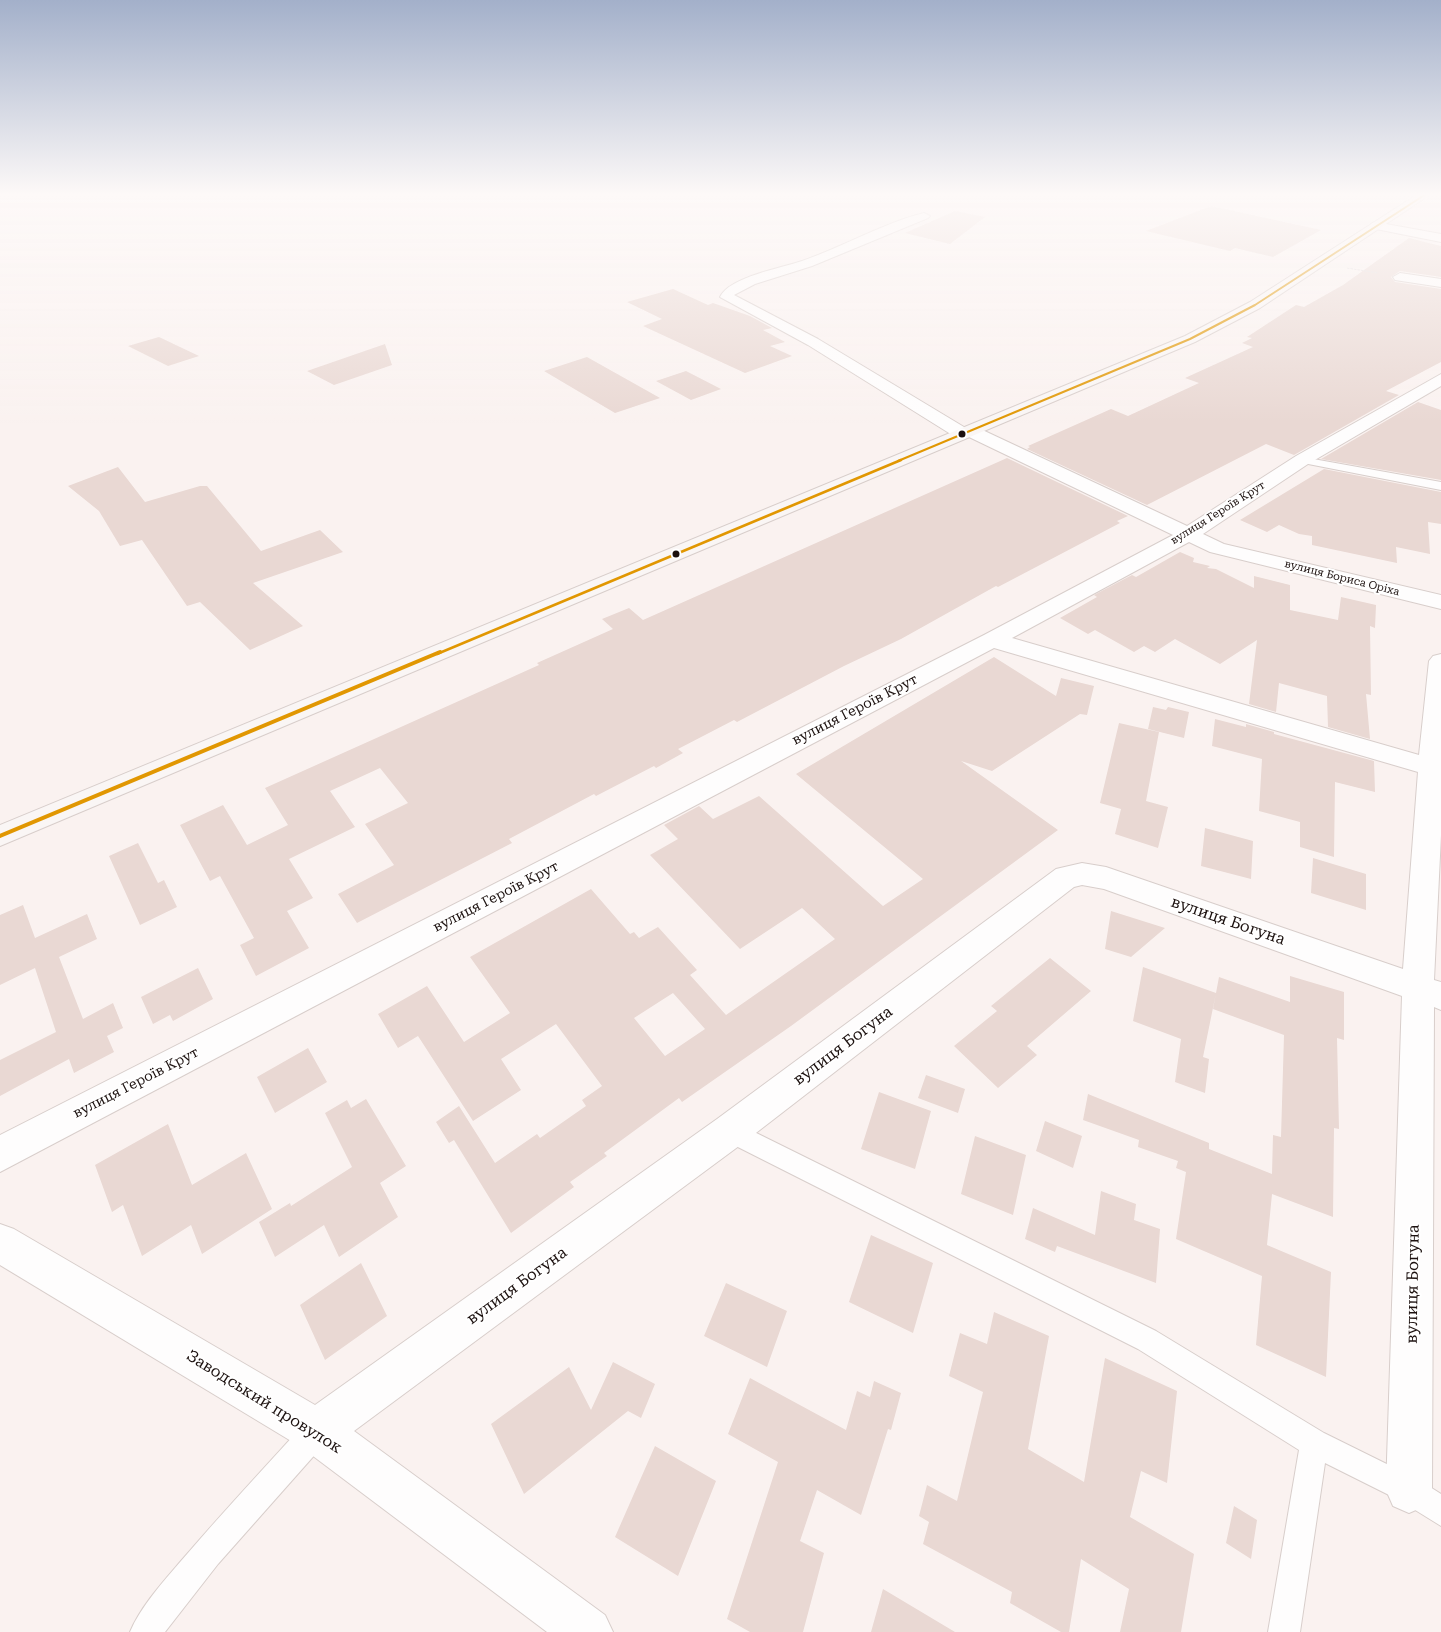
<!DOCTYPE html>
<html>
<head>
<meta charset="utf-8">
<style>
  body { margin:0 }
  canvas { display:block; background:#faf2f0 }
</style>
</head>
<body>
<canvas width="1441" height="1632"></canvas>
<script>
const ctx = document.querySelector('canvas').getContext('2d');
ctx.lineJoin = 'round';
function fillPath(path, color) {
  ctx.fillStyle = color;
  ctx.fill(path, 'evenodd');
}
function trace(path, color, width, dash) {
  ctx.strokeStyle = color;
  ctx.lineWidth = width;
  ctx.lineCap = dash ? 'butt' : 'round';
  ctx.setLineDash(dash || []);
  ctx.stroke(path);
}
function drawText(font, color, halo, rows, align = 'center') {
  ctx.font = font + ' "Roboto Serif",serif';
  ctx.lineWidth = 4;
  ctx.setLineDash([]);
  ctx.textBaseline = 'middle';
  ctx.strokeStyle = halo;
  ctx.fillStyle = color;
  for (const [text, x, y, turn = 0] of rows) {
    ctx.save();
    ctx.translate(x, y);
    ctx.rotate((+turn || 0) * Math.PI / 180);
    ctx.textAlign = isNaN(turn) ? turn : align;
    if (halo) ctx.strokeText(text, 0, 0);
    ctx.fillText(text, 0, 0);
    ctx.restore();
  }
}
const building = new Path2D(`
  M1211 206 1321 230 1273 257 1235 248 1230 251 1146 231Z
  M955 211 985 217 950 244 905 233Z
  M1409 238 1441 246V277L1400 271 1391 277 1395 282 1441 289V362L1386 391 1399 395 1294 455 1266 444 1147 505 1027 449 1030 447 1028 446 1111 409 1128 416 1199 383 1185 378 1253 347 1242 343 1252 338 1247 337 1296 305 1304 307 1343 285Z
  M673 289 708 305 713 303 750 316 772 328 763 330 785 342 770 346 792 356 745 373 643 326 662 319 627 302Z
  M159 337 199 356 168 366 128 346Z
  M385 344 392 365 334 385 307 371Z
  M587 357 660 398 615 413 544 371Z
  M686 371 721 389 691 400 656 381Z
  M1418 402 1441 410V480L1321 459Z
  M1007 458 1128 516 1117 521 1120 523 998 587 996 586 901 639 844 666 737 722 734 720 678 749 683 753 656 768 654 766 596 796 594 794 509 839 512 843 357 923 338 894 394 865 365 824 408 803 380 768 330 791 355 827 289 859 313 898 287 911 309 948 256 976 240 945 254 938 220 876 210 881 180 825 223 805 247 845 288 825 265 788 539 665 537 663 613 629 602 619 629 608 643 620Z
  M118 467 145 502 200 486H207L261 551 320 530 343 552 253 583 303 626 250 650 200 602 187 606 142 540 120 546 99 511 68 486Z
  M1324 469 1441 492V524L1428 522 1430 554 1396 547 1397 563 1312 545V536L1299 534 1279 525 1267 532 1240 520Z
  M1180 552 1194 558 1193 562 1210 566 1207 568 1216 569 1254 588V576L1290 585V610L1338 620 1341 597 1376 605 1375 628 1370 626 1371 695 1366 694 1370 739 1328 727 1327 696 1279 683 1276 712 1249 704 1257 640 1220 664 1175 639 1155 652 1144 646 1134 652 1095 630 1088 634 1060 618 1097 597 1094 595 1132 575 1136 577Z
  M994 657 1056 696 1061 678 1094 686 1087 715 1080 714 992 771 961 761 1058 830 791 1026 682 1102 679 1098 604 1153 607 1156 570 1182 574 1187 511 1233 454 1140 449 1143 436 1122 459 1106 495 1163 537 1134 540 1138 586 1106 582 1100 602 1086 556 1024 501 1059 521 1090 473 1121 418 1036 398 1048 378 1014 427 986 464 1042 510 1013 470 957 591 889 630 934 634 932 639 938 658 927 697 970 690 975 726 1015 835 939 802 908 740 949 650 855 678 839 664 825 699 806 713 819 759 796 883 906 923 879 796 774ZM673 993 705 1029 665 1056 634 1018Z
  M1153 707 1166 710 1168 707 1189 712 1184 738 1148 729Z
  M1215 719 1246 727V724L1274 732V734L1374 761 1375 792 1335 782 1334 857 1300 847V822L1259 811 1262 759 1212 746Z
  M1119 723 1159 732 1146 801 1168 807 1158 848 1115 834 1121 809 1100 803Z
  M1205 828 1253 841 1251 879 1201 866Z
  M138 843 158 883 164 880 177 907 140 925 109 856Z
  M1313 858 1366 874V910L1311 893Z
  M23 905 35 938 87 914 97 939 59 957 83 1019 113 1003 123 1028 107 1036 114 1052 74 1073 69 1059 0 1096V1060L56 1032 35 968 0 985V915Z
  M1111 911 1165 928 1131 957 1105 949Z
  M1050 958 1091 991 1027 1046 1037 1055 998 1088 954 1046 997 1011 991 1006Z
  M1143 967 1216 993 1203 1057 1209 1059 1205 1093 1175 1082 1181 1039 1133 1021Z
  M198 968 213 999 173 1021 170 1015 153 1024 141 997Z
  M1290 976 1344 992V1040L1337 1038 1339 1129 1334 1128 1333 1217 1272 1194 1267 1245 1331 1272 1326 1377 1256 1345 1262 1276 1176 1239 1186 1172 1176 1168 1178 1161 1138 1147 1139 1140 1083 1120 1088 1094 1209 1143V1149L1272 1174 1273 1135 1281 1137 1284 1035 1213 1009 1219 977 1290 1002Z
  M308 1048 327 1082 275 1113 257 1077Z
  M926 1075 965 1089 958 1113 918 1098Z
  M879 1092 931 1111 915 1169 861 1149Z
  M366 1099 406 1166 380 1183 398 1217 339 1257 324 1225 275 1257 259 1222 290 1203 291 1206 352 1167 325 1113 347 1100 351 1108Z
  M1045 1121 1082 1136 1073 1168 1036 1151Z
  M168 1124 192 1185 246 1153 272 1209 202 1254 191 1225 142 1256 123 1205 112 1212 95 1165Z
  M975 1136 1026 1155 1013 1215 961 1194Z
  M1101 1191 1136 1204 1134 1220 1160 1229 1156 1283 1057 1246 1055 1252 1025 1239 1033 1208 1095 1235Z
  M871 1235 933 1263 913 1333 849 1302Z
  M361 1263 387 1316 325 1360 300 1305Z
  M726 1283 787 1311 767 1367 704 1336Z
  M994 1312 1049 1336 1028 1449 1084 1482 1105 1358 1177 1391 1167 1483 1141 1471 1130 1517 1194 1554 1181 1632H1120L1129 1589 1081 1559 1069 1632H1061L1010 1603 1012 1592 923 1544 929 1522 919 1516 927 1485 957 1501 983 1392 949 1376 960 1333 987 1344Z
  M613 1362 655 1384 641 1418 628 1411 524 1494 491 1424 569 1367 591 1410Z
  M750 1378 846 1430 857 1391 870 1397 874 1381 901 1393 891 1430 888 1429 861 1515 817 1490 800 1541 824 1553 803 1632H750L727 1619 778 1462 728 1434Z
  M655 1446 716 1481 678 1576 615 1537Z
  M1234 1506 1257 1520 1251 1559 1226 1543Z
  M883 1589 955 1632H871Z`);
const path = new Path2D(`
  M1347 268 1378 273`);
const lane = new Path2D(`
  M1302 457 1441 482V490L1298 462V458Z
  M730 1120 1156 1331 1324 1433 1419 1480 1441 1494V1526L1399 1500 1325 1463 1300 1632H1268L1299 1450 1138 1349 722 1139 719 1131 722 1123Z
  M317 1417 327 1421 331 1431 327 1441 218 1564 165 1632H130C141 1606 163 1582 181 1561 222 1513 265 1467 307 1421Z`);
const street = new Path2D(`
  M924 213 930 216 928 218 812 266 755 284 734 295 818 339 964 427H976L1187 526 1296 456 1441 374V386L1308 464 1203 534 1224 544 1441 595V609L1210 552 1189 542 1012 638 1419 755 1429 661 1433 656 1441 654V835L1434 980 1441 982V1010L1434 1007 1432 1490 1425 1506 1409 1513 1393 1506 1386 1490 1402 996 1104 889 1082 885 1074 887 743 1143 354 1431 605 1615 613 1632H547L301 1447 0 1265V1224L14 1229 315 1405 717 1119 1056 869 1082 863 1106 867 1403 969 1418 772 994 648 0 1172V1135L984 635 1173 535 969 437 957 438 808 345 720 297C729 277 782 268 802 261 843 247 883 223 924 213Z
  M1375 222 1441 234V242L1371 228V224Z
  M1400 273 1441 279V287L1395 280 1393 277Z`);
const secondary = new Path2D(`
  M1418 194H1431L1260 308 1195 342 0 846V825L1185 336 1250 302Z`);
const bus1Far2 = new Path2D(`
  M898 461 1190 339 1255 305 1426 194`);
const bus1Far1 = new Path2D(`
  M437 654 901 460`);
const bus1 = new Path2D(`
  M0 836 440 652`);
const markers = [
  [962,434,4.5,"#1c110f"],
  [676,554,4.5,"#1c110f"]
];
const farStreetnames = [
  ["вулиця Героїв Крут",1218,513,-32],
  ["вулиця Бориса Оріха",1342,578,14]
];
const streetNames = [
  ["вулиця Героїв Крут",855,710,-27],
  ["вулиця Героїв Крут",496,897,-27],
  ["вулиця Героїв Крут",136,1083,-27]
];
const nearStreetnames = [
  ["вулиця Богуна",1228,921,19],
  ["вулиця Богуна",843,1046,-37],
  ["вулиця Богуна",1413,1284,-89],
  ["вулиця Богуна",517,1286,-36],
  ["Заводський провулок",264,1402,32]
];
fillPath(building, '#e9d8d3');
trace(lane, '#d8cecb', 2);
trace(street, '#d8cecb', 2);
trace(secondary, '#d8cecb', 2);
trace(path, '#e0dddc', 1, [2.5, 1]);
fillPath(lane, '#fefdfd');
fillPath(street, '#fefdfd');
fillPath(secondary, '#faf6f5');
trace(bus1Far2, '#e19702', 2);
trace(bus1Far1, '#e19702', 2.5);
trace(bus1, '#e19702', 4);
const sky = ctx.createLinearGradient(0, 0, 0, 423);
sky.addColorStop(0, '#a3b0ca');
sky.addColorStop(0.46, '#fdf9f8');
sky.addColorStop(1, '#fdf9f800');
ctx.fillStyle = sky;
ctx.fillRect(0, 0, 1441, 423);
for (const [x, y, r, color] of markers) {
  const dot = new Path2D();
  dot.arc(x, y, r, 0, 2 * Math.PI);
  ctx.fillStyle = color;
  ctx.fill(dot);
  trace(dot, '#fff', 2);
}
drawText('11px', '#1c110f', '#fff', farStreetnames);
drawText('14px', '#1c110f', '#fff', streetNames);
drawText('16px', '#1c110f', '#fff', nearStreetnames);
</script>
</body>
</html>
